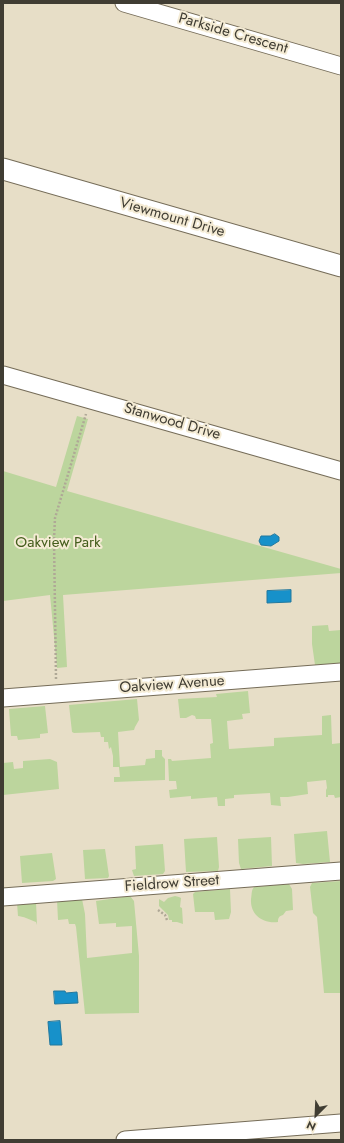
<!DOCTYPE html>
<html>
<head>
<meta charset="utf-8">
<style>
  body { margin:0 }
  #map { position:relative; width:344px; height:1143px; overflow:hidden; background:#e7dec7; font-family:Jost,sans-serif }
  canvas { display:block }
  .frame { position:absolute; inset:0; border:4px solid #403d33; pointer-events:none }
  .north { position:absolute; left:296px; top:1095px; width:40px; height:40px; -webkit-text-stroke:3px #f4ebd4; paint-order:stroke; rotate:204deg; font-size:11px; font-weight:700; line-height:16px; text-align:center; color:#403d33 }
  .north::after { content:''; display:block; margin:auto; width:14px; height:18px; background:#403d33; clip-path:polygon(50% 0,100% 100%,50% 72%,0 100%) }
</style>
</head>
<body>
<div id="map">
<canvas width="344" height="1143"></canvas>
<div class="frame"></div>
<div class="north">N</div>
</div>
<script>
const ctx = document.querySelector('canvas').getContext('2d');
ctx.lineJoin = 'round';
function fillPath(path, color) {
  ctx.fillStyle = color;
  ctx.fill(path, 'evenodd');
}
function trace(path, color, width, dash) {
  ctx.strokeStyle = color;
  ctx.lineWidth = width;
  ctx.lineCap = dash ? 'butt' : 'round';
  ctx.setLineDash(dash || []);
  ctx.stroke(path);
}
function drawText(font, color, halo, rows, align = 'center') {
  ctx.font = font + ' Jost,sans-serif';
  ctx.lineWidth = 4;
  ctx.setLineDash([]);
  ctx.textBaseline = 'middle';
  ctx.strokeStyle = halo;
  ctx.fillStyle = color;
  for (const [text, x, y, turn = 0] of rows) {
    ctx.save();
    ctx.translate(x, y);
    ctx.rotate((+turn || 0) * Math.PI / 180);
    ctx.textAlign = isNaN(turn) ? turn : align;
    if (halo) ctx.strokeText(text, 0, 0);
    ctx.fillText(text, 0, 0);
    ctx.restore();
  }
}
const green = new Path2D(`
  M77 416 88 419 67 491 341 569V573L63 595 67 667 57 668 50 595 3 601V471L56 487Z
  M328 625 329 631 341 630V663L315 665 312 644V626Z
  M248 691 250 713 242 714 243 719 227 721 229 749 274 746V738L322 735V716L331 715 332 744 341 743V797L335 798 334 795H328V797H326V790L327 788 326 780 307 782 308 794 288 797H280L281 806 271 805 270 793 234 795V798L225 799V806H218L217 797 191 799V796L170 798 169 790 177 789 176 781H169L168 759H171L172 761 211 758 210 744 213 743 211 719H196L195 716 192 715 186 718H180L178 699 217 697 216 694Z
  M137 699 139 720 135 727 134 730 118 732 120 767 145 765 146 759 155 758V750H162V756L165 759V780L114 782V777H120L119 767H113V756L111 747 109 749 108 742H104V737H101L100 732 74 733 72 732 69 705Z
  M45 706 48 733 40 734V738L18 740 17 736H11L9 709Z
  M50 759 57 762 59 789 3 795V763L13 762 14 769 23 768V761Z
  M327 831 330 862 303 864 296 863 294 834Z
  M217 837 219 867 218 871 186 872 184 839Z
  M271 837 272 866 241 869 239 863 238 839Z
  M163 844 165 871 163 874 134 876 132 870 136 869 135 846Z
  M105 849 109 876 108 878 85 879 83 850Z
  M52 853 56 879 53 881 22 883 20 856Z
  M341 881V993H324L317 917 313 913 310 887 312 883Z
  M289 884 292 889 293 910 286 911 283 915C279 916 278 918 278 922 262 924 250 914 251 899 252 894 251 891 254 887Z
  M230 889 231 912 229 919 215 920 214 912H195L193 894 195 892Z
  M130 896 134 901 139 956V1013L85 1014 76 927 75 924H69L68 919 58 920 57 900 82 899 85 914 87 958 132 953V926L116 927V923L99 924 96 901Z
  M175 896 179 897 181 898 180 907 182 908 183 924 177 922H172V920H169L168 915 159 906V899L164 902 168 898Z
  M36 902 37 925 36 922C31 920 22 916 18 916L17 903Z`);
const water = new Path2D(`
  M275 534 279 537V541L271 546 261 545 259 541 261 536H270Z
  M291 590V602L267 603V591Z
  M54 991H65L66 993 77 992 78 1003 55 1004Z
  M60 1021 62 1045H50L48 1022Z`);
const path = new Path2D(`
  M56 679 54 539 55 518 86 414
  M158 910 165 915 167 920`);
const minor = new Path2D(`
  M124 3 341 66
  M3 375 341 471
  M3 698 341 672
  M3 897 341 871
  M125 1140 341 1123`);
const tertiary = new Path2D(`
  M3 169 341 266`);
const streetNames = [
  ["Parkside Crescent",233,34,16],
  ["Viewmount Drive",172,218,16],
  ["Stanwood Drive",172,422,16],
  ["Oakview Avenue",172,685,-4],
  ["Fieldrow Street",172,884,-4]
];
const parkNames = [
  ["Oakview Park",58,543]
];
fillPath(green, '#bcd59d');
fillPath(water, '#1791ca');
trace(water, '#23789d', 1);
trace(minor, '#756c58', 19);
trace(tertiary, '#756c58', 23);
trace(path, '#afa896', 2.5, [2, 2]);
trace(minor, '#fff', 17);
trace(tertiary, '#fff', 21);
drawText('15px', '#403d33', '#f4ebd4', streetNames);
drawText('15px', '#445d1c', '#f4ebd4', parkNames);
</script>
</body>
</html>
